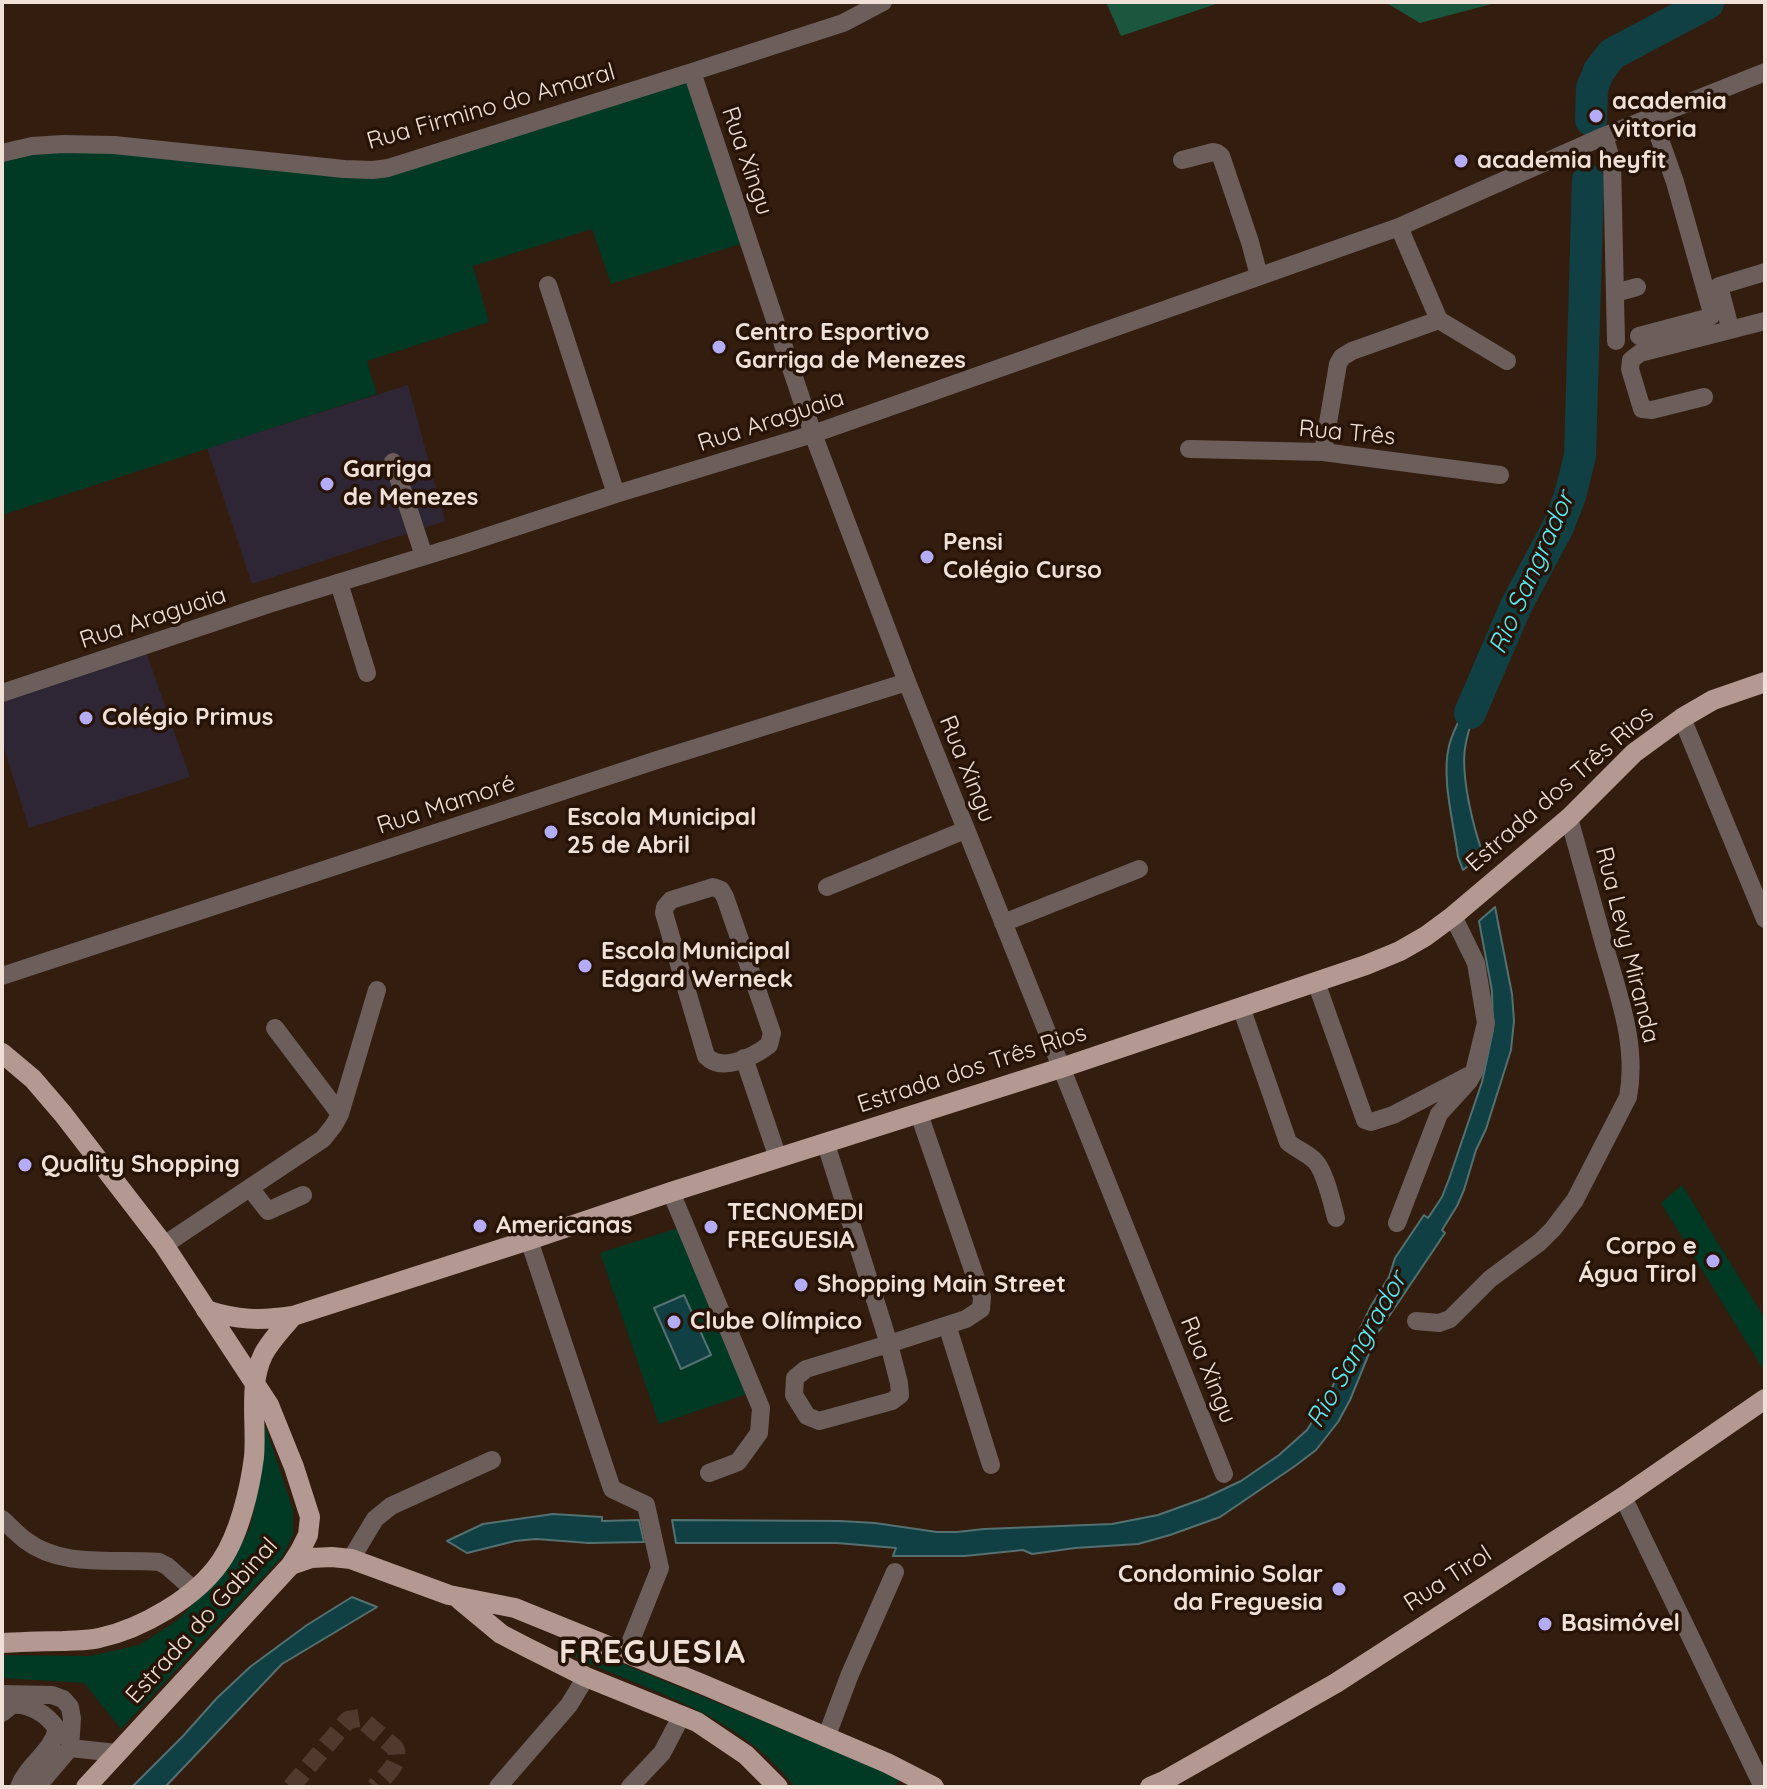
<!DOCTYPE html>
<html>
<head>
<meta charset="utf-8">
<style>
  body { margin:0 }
  #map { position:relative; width:1767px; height:1789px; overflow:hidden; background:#331d0f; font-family:Quicksand,sans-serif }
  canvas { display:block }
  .frame { position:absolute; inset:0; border:4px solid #f0e1d8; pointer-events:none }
</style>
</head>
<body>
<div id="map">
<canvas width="1767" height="1789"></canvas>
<div class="frame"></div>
</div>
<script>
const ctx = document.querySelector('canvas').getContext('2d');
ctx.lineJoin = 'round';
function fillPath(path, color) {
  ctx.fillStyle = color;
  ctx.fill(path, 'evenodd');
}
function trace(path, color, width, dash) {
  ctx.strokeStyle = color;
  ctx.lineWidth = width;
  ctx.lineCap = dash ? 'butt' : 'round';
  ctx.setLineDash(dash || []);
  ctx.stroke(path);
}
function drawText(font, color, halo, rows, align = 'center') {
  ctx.font = font + ' Quicksand,sans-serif';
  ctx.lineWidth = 7;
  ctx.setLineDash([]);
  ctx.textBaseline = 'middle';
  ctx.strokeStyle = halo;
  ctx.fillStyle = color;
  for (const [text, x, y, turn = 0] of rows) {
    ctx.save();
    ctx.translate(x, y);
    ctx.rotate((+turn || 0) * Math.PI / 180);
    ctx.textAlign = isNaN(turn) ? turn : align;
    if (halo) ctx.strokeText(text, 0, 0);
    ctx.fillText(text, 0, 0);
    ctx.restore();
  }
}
const education = new Path2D(`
  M408 385 445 521 252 584 207 448Z
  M144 646 190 777 29 828 2 742V694Z`);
const green = new Path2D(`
  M687 74 744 243 611 284 592 229 473 266 489 322 367 361 377 394 2 515V160L41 152 113 151 355 178Z
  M1682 1185 1765 1319V1368L1763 1369 1661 1203Z
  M681 1227 756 1391 659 1424 600 1253Z
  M265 1425 293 1510V1535L282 1557 121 1729 84 1683 2 1678V1655L89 1656 139 1645 178 1620 225 1571 250 1528 260 1482Z
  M578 1647 584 1648 884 1771 900 1780 893 1787H795C742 1718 660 1694 583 1661L573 1655 575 1648Z`);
const forest = new Path2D(`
  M1106 2H1222L1121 36Z
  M1385 2H1499L1420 23Z`);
const water = new Path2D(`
  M1487 674C1480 698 1469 723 1465 748 1461 777 1473 827 1483 854L1463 870 1458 857C1454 824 1441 779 1449 746 1456 720 1473 697 1487 674Z
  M1495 907 1512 994 1514 1021 1511 1050 1486 1129 1476 1150 1464 1190 1457 1206 1442 1230 1445 1233 1377 1334 1350 1400 1338 1422 1316 1450 1295 1466 1220 1517 1170 1535 1138 1544 1075 1548 1032 1554 1023 1550 965 1556H893L896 1548 837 1543H676L672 1520 840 1521 875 1523 937 1532H957L984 1529 1112 1524 1158 1515 1205 1498 1241 1481 1279 1455 1307 1430 1327 1398 1371 1306 1389 1277 1395 1258 1424 1215 1428 1218 1442 1197 1449 1179 1482 1082 1493 1030 1492 991 1479 921Z
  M684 1295 711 1355 681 1369 654 1308Z
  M553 1514 602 1517V1521L639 1520 644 1542 589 1543 536 1539 515 1541 467 1553 447 1541 483 1524Z
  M352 1597 377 1607 282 1664 165 1787H132L183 1736 217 1698 250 1667 307 1625Z`);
const river = new Path2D(`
  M1591 120 1592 88 1599 71 1612 54 1708 3
  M1470 713 1516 606 1558 527 1570 496 1580 456 1588 180`);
const minorTunnel = new Path2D(`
  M291 1787 348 1720 360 1718 395 1748C402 1764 385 1775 375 1787`);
const minor = new Path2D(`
  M692 72 813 434 907 682 1224 1474
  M1604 136 1612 162 1616 341
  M2 153 32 146 63 144 114 145 344 169 373 170 388 168 692 72 843 23 883 2
  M1182 160 1213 152 1217 153 1221 156 1250 242 1259 276
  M1399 227 1439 320
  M548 285 616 494
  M1615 293 1637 287
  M1728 320 1719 286 1765 272
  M1639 336 1707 318 1711 316 1712 313 1675 182 1652 117
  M1704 397 1652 410 1642 409 1630 369 1631 360 1640 353 1765 321
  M1189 449 1323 452 1500 475
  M1323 452 1338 364 1342 357 1352 351 1439 320 1507 361
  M393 462 424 556
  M339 583 367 673
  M2 693 266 605 461 545 616 494 813 434 1399 227 1604 136 1765 72
  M1682 718 1765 919
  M713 887 721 890 725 897 772 1033 769 1045C753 1057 722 1073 706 1056L664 913 665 907 671 900Z
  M827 887 965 830
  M1003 923 1139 869
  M2 976 657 760 907 682
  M1316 982 1365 1120 1371 1122 1393 1115 1468 1076
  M1241 1007 1288 1142C1296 1149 1307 1153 1315 1161 1325 1171 1332 1203 1336 1218
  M275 1028 340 1114
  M744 1058 778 1158
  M826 1144 889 1344 899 1383 900 1395 892 1401 819 1421 807 1416 794 1395 795 1378 806 1369 895 1342 966 1319 981 1309 982 1297 974 1273 919 1114
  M250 1188 268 1211 303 1195
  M671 1192 761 1408 759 1433 738 1462 709 1473
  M1397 1223 1439 1114 1469 1081 1474 1072 1486 1023 1476 963 1453 916
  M529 1240 612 1489 646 1505 660 1568 626 1653
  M164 1245 323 1139 334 1125 340 1114 377 990
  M1416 1321 1439 1323 1450 1319 1490 1279 1540 1242 1553 1229 1575 1200 1628 1097C1638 1045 1618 994 1604 944 1592 902 1581 860 1569 818
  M947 1325 991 1465
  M1623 1497 1763 1787
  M2 1519C10 1526 17 1534 25 1540 63 1569 114 1558 159 1562L167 1566 194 1590
  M351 1559 375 1519 391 1506 492 1460
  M2 1694 52 1695 63 1699 70 1707 72 1719 70 1748 37 1787
  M2 1713 12 1705C29 1703 47 1714 57 1729 52 1752 27 1765 19 1787
  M826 1738 850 1674 895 1572
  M70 1748 117 1753
  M498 1787 569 1705 586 1677
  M630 1787 662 1753 682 1715`);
const major = new Path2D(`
  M2 1053 33 1079 63 1114 164 1245 269 1405 294 1467 310 1517 308 1535 300 1551 291 1565 86 1787
  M206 1310C237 1320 260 1321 293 1316L529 1240 671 1192 1061 1068 1366 965 1400 951 1426 936 1453 916 1569 818 1634 753 1682 718 1713 700 1765 682
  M291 1565 311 1558 332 1557 351 1559 449 1595 515 1608 702 1684 887 1763 934 1787
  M460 1600 501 1634 526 1647 586 1677 697 1722 746 1755 778 1787
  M2 1643C22 1642 43 1641 63 1641 75 1640 88 1641 99 1638 141 1629 196 1598 221 1561 239 1535 250 1489 254 1457 257 1424 248 1386 263 1355 270 1341 282 1329 293 1316
  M1150 1787 1164 1781 1336 1683 1623 1497 1765 1399`);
const markers = [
  [1596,116,8,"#b5acf8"],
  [1461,161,8,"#b5acf8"],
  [719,347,8,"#b5acf8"],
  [327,484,8,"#b5acf8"],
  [927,557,8,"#b5acf8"],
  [86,718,8,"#b5acf8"],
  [551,832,8,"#b5acf8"],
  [585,966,8,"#b5acf8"],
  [25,1165,8,"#b5acf8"],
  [480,1226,8,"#b5acf8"],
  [711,1227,8,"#b5acf8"],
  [1713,1261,8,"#b5acf8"],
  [801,1285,8,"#b5acf8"],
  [674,1322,8,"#b5acf8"],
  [1339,1589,8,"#b5acf8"],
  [1545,1624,8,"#b5acf8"]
];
const poiNames = [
  ["academia",1612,102],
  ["vittoria",1612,130],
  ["academia heyfit",1477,161],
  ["Centro Esportivo",735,333],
  ["Garriga de Menezes",735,361],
  ["Garriga",343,470],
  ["de Menezes",343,498],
  ["Pensi",943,543],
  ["Colégio Curso",943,571],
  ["Colégio Primus",102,718],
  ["Escola Municipal",567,818],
  ["25 de Abril",567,846],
  ["Escola Municipal",601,952],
  ["Edgard Werneck",601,980],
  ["Quality Shopping",41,1165],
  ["TECNOMEDI",727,1213],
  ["FREGUESIA",727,1241],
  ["Americanas",496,1226],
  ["Corpo e",1697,1247,"right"],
  ["Água Tirol",1697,1275,"right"],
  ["Shopping Main Street",817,1285],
  ["Clube Olímpico",690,1322],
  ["Condominio Solar",1323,1575,"right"],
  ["da Freguesia",1323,1603,"right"],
  ["Basimóvel",1561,1624]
];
const streetNames = [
  ["Rua Firmino do Amaral",491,107,-16],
  ["Rua Xingu",747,161,71],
  ["Rua Araguaia",771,421,-18],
  ["Rua Três",1347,433,5],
  ["Rua Araguaia",153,618,-18],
  ["Rua Xingu",967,769,68],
  ["Estrada dos Três Rios",1560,789,-41],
  ["Rua Mamoré",446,805,-18],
  ["Rua Levy Miranda",1627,945,76],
  ["Estrada dos Três Rios",972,1069,-18],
  ["Rua Xingu",1208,1370,68],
  ["Rua Tirol",1448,1579,-33],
  ["Estrada do Gabinal",202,1621,-48]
];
const waterNames = [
  ["Rio Sangrador",1532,573,-66],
  ["Rio Sangrador",1357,1350,-60]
];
const districtNames = [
  ["FREGUESIA",653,1653]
];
fillPath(education, '#2f2635');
fillPath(green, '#003924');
fillPath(forest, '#1a573e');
fillPath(water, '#114044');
trace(water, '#547070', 2);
trace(river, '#114044', 32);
trace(minorTunnel, '#4f3a2d', 18, [18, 9]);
trace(minor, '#6b5e5b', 18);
trace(major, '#b49892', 20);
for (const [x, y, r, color] of markers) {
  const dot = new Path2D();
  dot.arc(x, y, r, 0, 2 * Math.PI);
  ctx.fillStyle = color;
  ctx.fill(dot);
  trace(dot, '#281406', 3);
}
drawText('bold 24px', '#f0e1d8', '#281406', poiNames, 'left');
drawText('24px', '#f0e1d8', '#281406', streetNames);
drawText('italic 26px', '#58ebf6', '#281406', waterNames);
ctx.letterSpacing = '2px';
drawText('bold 32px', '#f0e1d8', '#281406', districtNames);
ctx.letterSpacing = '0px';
</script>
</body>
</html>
